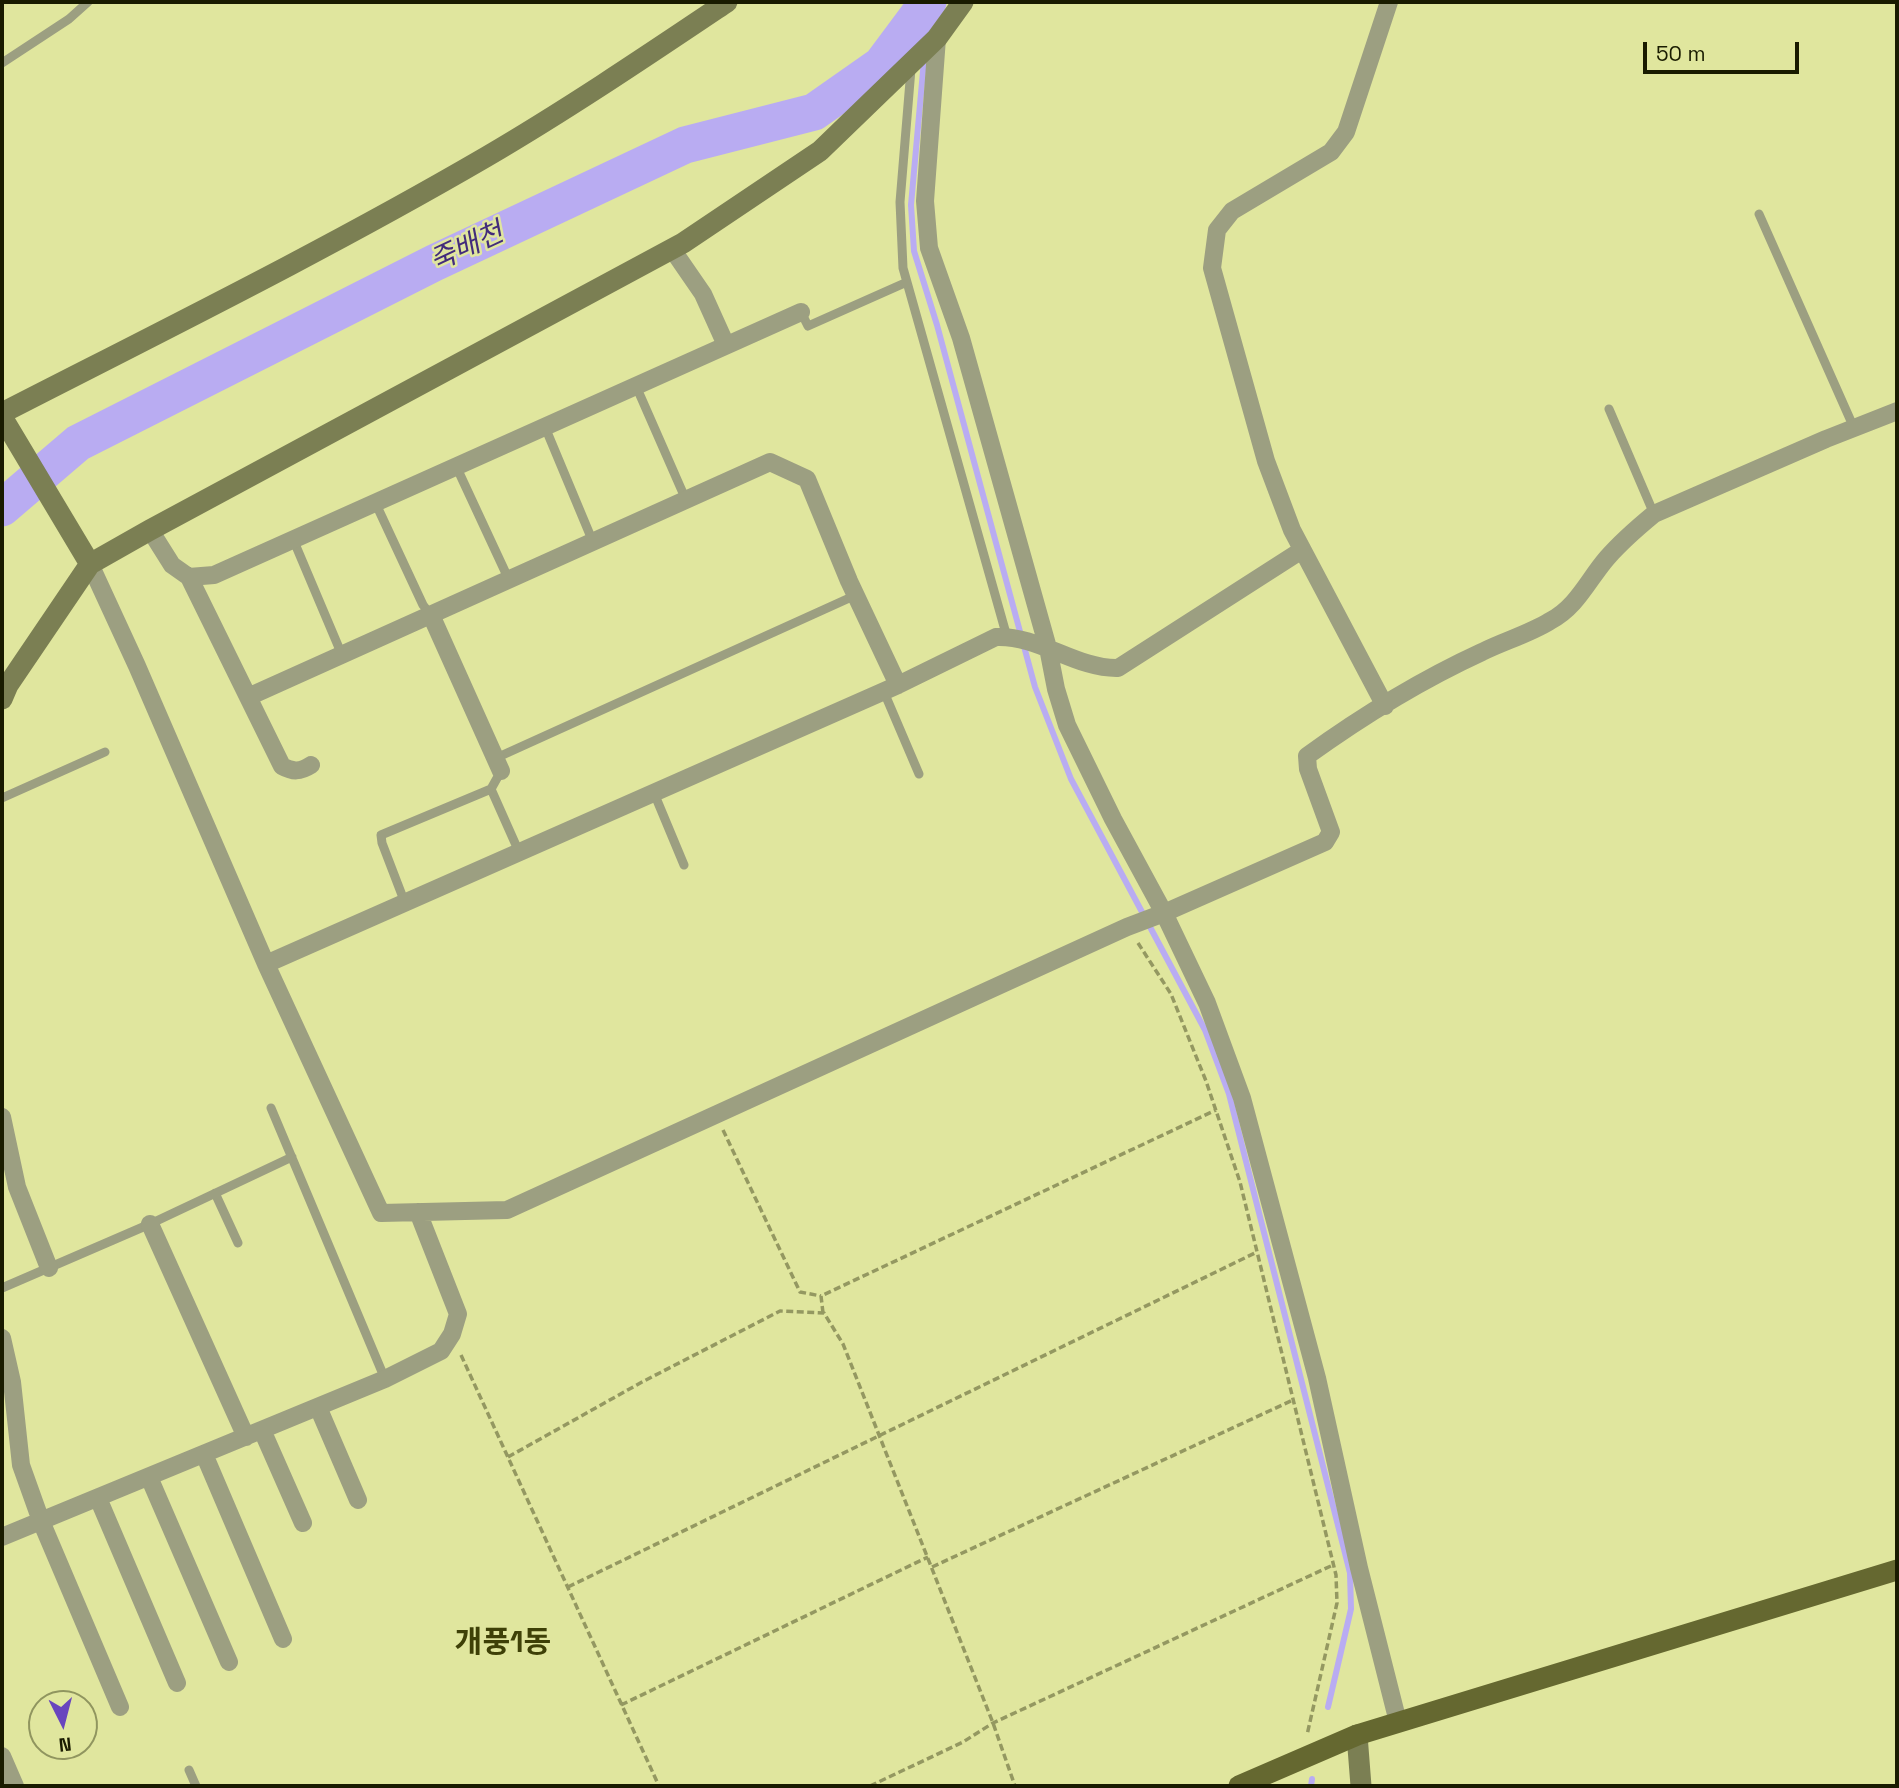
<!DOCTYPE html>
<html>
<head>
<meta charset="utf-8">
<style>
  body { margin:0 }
  #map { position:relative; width:1899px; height:1788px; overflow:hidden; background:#e0e69e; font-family:"Space Grotesk",sans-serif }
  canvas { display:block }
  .frame { position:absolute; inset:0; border:4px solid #191b00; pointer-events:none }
  .north { position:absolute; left:28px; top:1690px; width:70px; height:70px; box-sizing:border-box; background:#e0e69e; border:2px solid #90955f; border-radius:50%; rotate:174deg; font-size:19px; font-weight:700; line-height:28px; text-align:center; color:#191b00 }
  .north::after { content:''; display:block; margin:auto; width:24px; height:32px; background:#6945be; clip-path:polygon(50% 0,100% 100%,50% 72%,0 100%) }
  .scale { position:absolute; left:1643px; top:42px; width:156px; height:32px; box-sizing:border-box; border:4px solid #191b00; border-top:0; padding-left:9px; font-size:21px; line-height:24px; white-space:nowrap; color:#191b00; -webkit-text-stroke:5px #e0e69e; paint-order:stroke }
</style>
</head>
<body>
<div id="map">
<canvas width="1899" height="1788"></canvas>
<div class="frame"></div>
<div class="north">N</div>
<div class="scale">50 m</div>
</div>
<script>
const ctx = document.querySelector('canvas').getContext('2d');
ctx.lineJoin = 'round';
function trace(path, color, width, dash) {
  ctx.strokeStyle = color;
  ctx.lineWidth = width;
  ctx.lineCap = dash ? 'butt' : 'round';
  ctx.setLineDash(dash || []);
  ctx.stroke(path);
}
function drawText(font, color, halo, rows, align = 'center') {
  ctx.font = font + ' "Space Grotesk","Noto Sans KR",sans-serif';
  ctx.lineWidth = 5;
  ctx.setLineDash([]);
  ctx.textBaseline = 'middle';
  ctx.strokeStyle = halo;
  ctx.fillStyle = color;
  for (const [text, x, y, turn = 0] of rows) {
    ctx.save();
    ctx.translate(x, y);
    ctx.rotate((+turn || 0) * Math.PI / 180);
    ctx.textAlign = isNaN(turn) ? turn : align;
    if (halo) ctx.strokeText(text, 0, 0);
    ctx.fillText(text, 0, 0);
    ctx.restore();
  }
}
const stream = new Path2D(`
  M926 42 929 2
  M924 60 911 205 914 251 937 325 1035 687 1071 779 1205 1030 1229 1094 1350 1573 1351 1609 1328 1707
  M1311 1786 1312 1779`);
const river = new Path2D(`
  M2 508 78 443 434 263 685 145 814 112 881 65 928 2`);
const path = new Path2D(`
  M1138 943 1171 994 1206 1081 1240 1182 1336 1575 1337 1603 1307 1735
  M723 1130 800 1292 821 1296
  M823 1313 821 1296 1216 1110
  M461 1355 659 1786
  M508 1457 642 1382 780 1311 824 1313 843 1344 993 1723 1015 1786
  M932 1567 1293 1400
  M568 1587 1257 1252
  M621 1705 928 1557
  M870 1786 963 1742 993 1723 1333 1565`);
const lane = new Path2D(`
  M2 63 69 19 88 2
  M911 69 900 202 903 268 1007 637
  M1759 214 1854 428
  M801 312 808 326 907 282
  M636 386 686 500
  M1609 409 1654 514
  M545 427 593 542
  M456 466 509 580
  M375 502 423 605 431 615
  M293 539 342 655
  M884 692 919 774
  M496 758 856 595
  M501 771 491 789 519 852
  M654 793 684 865
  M2 798 105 752
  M405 903 382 843 381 835 491 789
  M271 1108 385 1379
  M215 1193 238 1243
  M2 1288 150 1224 292 1157
  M189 1770 196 1786`);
const street = new Path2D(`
  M937 38 925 201 929 248 961 338 1048 648 1056 689 1067 725 1113 819 1164 913 1207 1003 1242 1098 1317 1378 1359 1568 1398 1722
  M672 249 703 294 726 345
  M150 530 172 565 189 577 282 766C293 772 300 772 311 765
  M1302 550 1118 668C1076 669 1039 635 996 637L898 685 266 964 381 1213 507 1210 1127 927 1164 913 1325 842 1331 832 1308 769 1307 756C1361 717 1421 680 1482 652 1504 641 1529 634 1550 621 1577 607 1588 580 1607 558 1621 542 1637 528 1654 514L1826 439 1897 411
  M90 564 137 666 266 964
  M189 577 214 575 801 312
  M431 615 501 771
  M248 697 770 462 807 479 849 581 898 685
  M1385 706 1292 530 1266 461 1212 268 1217 230 1232 211 1331 152 1346 132 1389 2
  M2 1117 17 1187 49 1268
  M150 1224 246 1437
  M2 1338 12 1382 21 1465 41 1521 120 1707
  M318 1407 358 1500
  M262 1430 303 1523
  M204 1454 283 1639
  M149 1477 229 1662
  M98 1498 177 1683
  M2 1537 385 1379 441 1351 452 1334 458 1314 418 1212
  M2 1756 15 1786`);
const secondary = new Path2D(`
  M2 413C164 330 328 249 486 157 568 109 648 55 727 2
  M2 417 90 564
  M2 699 8 685 90 564 150 530 683 243 820 151 937 38 963 2
  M1357 1735 1361 1786`);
const primary = new Path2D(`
  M1239 1786 1357 1735 1897 1570`);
const waterNames = [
  ["죽배천",467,248,-25]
];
const quarterNames = [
  ["개풍1동",503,1644]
];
trace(stream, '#b9acf2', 6);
trace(river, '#b9acf2', 37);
trace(path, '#949861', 3.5, [7, 3.5]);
trace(lane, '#9c9f81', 9);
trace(street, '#9c9f81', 18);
trace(secondary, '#7b7f53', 21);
trace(primary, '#656830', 21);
drawText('italic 28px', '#422b7b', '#e0e69e', waterNames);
drawText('bold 30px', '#3e4007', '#e0e69e', quarterNames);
</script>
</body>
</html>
